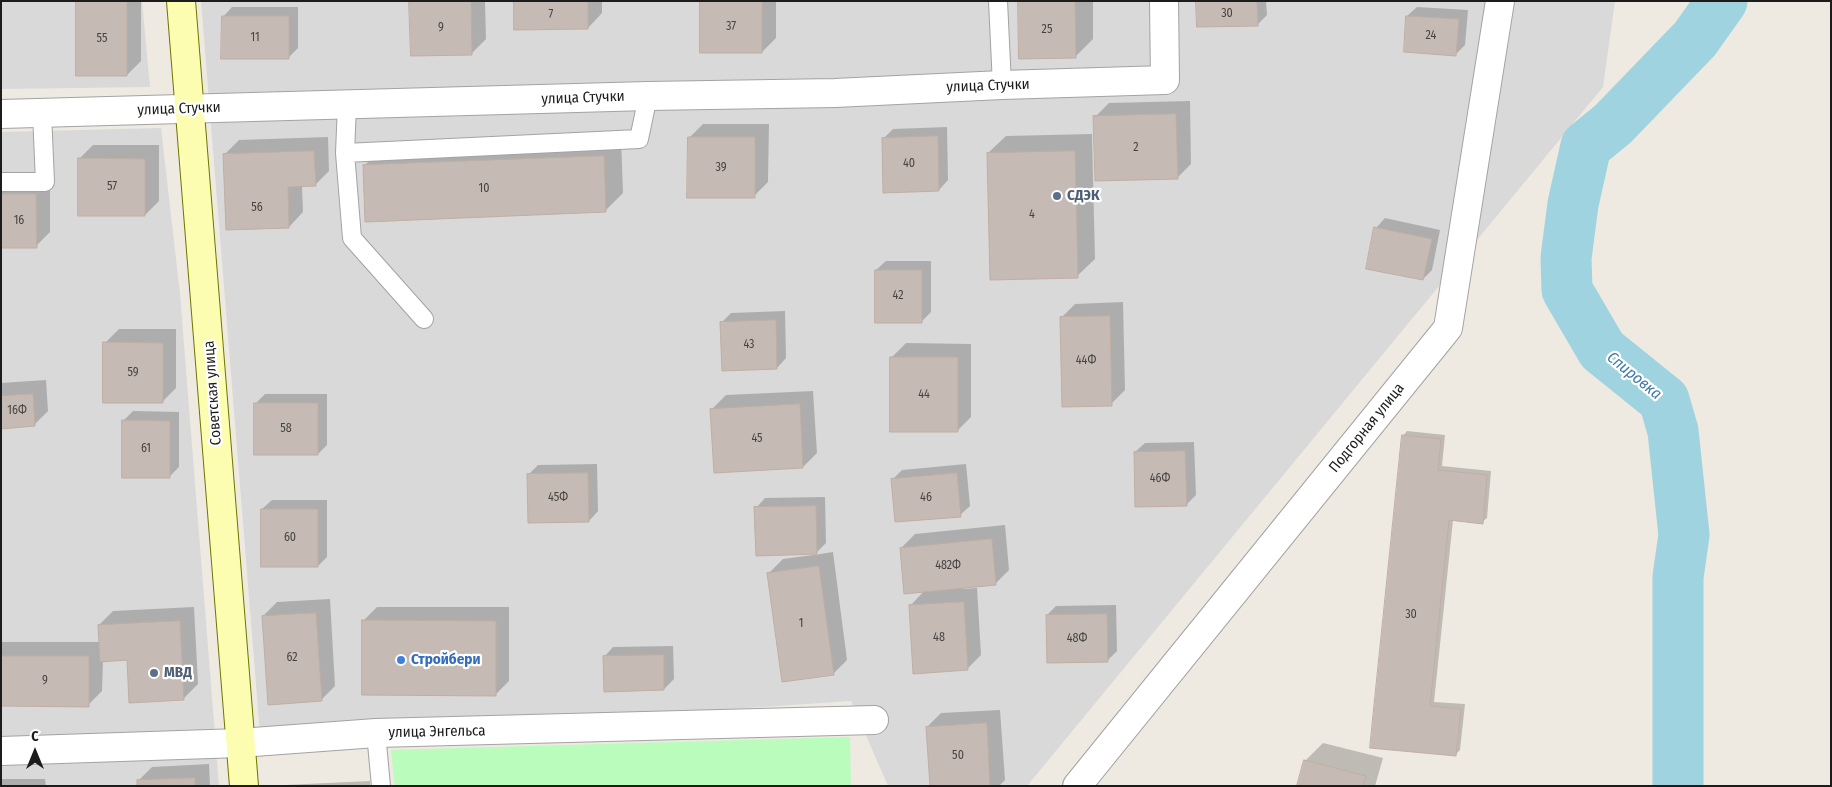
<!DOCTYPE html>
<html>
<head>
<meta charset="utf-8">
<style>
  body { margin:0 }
  #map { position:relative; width:1832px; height:787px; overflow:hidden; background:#eee9e1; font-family:"Fira Sans Condensed",sans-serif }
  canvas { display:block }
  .frame { position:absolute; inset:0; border:2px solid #1c1c1c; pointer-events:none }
  .north { position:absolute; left:10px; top:727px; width:50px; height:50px; -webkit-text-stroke:4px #fff; paint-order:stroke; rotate:0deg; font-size:14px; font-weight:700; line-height:20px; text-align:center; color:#1c1c1c }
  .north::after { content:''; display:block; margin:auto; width:18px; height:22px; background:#1c1c1c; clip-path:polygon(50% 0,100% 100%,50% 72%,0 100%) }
</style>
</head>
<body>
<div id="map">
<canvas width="1832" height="787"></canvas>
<div class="frame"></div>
<div class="north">С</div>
</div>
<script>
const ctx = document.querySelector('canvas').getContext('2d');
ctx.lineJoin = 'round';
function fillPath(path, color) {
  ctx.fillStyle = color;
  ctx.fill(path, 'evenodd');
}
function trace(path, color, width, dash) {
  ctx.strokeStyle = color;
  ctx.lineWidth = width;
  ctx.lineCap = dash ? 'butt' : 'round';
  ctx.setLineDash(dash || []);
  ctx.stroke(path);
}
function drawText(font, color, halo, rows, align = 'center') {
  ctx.font = font + ' "Fira Sans Condensed",sans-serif';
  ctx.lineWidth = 4.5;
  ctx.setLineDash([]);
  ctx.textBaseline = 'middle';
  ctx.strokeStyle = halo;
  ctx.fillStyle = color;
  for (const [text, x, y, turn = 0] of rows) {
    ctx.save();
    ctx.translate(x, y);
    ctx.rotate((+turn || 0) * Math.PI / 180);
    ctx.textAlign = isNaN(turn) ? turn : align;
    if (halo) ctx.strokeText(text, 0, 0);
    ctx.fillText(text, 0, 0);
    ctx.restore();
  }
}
const residential = new Path2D(`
  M1 1H142L150 87 1 89Z
  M201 1H1615L1603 87 1027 786H888L851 701 376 733 260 734Z
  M161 128 180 294 219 786H1V132Z`);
const park = new Path2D(`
  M850 737 851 786H395L391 750Z`);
const shadow = new Path2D(`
  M78 1H141V61L127 75Z
  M411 1H485L486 39 472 53Z
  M515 1H602V13L588 28Z
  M701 1H776V38L762 52Z
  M1019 1H1093V39L1075 57Z
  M1197 1H1266L1267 15 1257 25Z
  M232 7H298V48L288 58 223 17Z
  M1417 7 1468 10 1465 45 1456 54 1407 16Z
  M1190 101 1191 164 1177 178 1095 117 1109 103Z
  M703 124H769L768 182 754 196 689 138Z
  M947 127 948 180 939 190 883 139 893 129Z
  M1092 134 1095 259 1077 276 988 153 1006 136Z
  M328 137 329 171 315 185 302 186 303 212 289 227 225 154 239 140Z
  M621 138 623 193 605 211 364 166 382 148Z
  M93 145H159V201L145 215 79 159Z
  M50 180V232L36 246 1 247V181Z
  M1385 218 1440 230 1432 270 1423 279 1376 228Z
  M886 261H931V312L921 322 876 270Z
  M1123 302 1125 390 1111 404 1061 318 1075 304Z
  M785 311 786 358 777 368 722 322 731 313Z
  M119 329H176V388L162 402 105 343Z
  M906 343 971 344V417L957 431 892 357Z
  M46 380 48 411 34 425 1 427V383Z
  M813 391 817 453 803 467 712 409 726 395Z
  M265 394H327V445L318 454 256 403Z
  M133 411 179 412V467L170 476 123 421Z
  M1407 431 1445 435 1442 466 1491 471 1487 518 1482 522 1453 520 1434 702 1465 704 1460 750 1455 755 1371 747 1403 436Z
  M1194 442 1196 495 1186 505 1135 452 1145 443Z
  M597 464 598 511 589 521 528 475 538 465Z
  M966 464 970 506 960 515 893 479 902 470Z
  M825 497 826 543 814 555 833 552 847 660 833 674 769 573 783 559 813 555V553L756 508 765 498Z
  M272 500H327V557L318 566 262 509Z
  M1005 525 1009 570 995 584 963 587V589L977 588 981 655 967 669 911 605 925 590 901 548 915 534Z
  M330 599 335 686 321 700 263 616 277 602Z
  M1116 605 1117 651 1107 661 1047 615 1056 606Z
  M194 607 198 684 184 698 128 659 103 660 102 691 88 705H1L2 642H100L99 625 113 611Z
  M377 607H509V681L495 695 363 621Z
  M673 646 674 679 664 689 604 657 613 647Z
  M1000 710 1005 780 999 786H931L927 727 941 713Z
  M1323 743 1383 758 1375 786H1298L1305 761Z
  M209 764 210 786H138V781L152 767Z
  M1 779H45L46 786H1Z
  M370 781V786H285V785Z`);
const river = new Path2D(`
  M1678 786V577L1684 535 1673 431 1664 400 1602 350 1567 290 1566 258 1573 204 1586 146 1613 124 1695 39 1722 1`);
const building = new Path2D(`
  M76 1H127V76H76Z
  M409 1H471L472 55 411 56Z
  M514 1H588V29L514 30Z
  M700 1H762V53H700Z
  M1018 1H1075L1076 58 1019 59Z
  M1196 1H1257L1258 26 1197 27Z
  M222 16H289V59H221Z
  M1406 16 1459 19 1456 56 1404 52Z
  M1176 114 1178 179 1095 181 1093 116Z
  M938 136 939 191 883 193 882 138Z
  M688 137H755V198H687Z
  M314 151 316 186 288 187 289 228 226 230 223 154Z
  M1075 151 1078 278 990 280 987 153Z
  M604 156 606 212 365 222 363 165Z
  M78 158 145 159V216H78Z
  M1 194H36L37 248H1Z
  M1374 227 1432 239 1423 280 1366 269Z
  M875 270H922V323H875Z
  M1110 316 1112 406 1062 407 1060 317Z
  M776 320 777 369 722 371 720 322Z
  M103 342 163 343V403H103Z
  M890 357H958V432H890Z
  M33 394 35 426 1 429V396Z
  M254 403H318V455H254Z
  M800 404 803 468 714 473 710 409Z
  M122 420 170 421V478H122Z
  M1402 435 1441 439 1438 470 1487 475 1483 524 1449 520 1430 706 1461 709 1456 756 1370 748Z
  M1185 451 1187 506 1135 507 1134 452Z
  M588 473 589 522 528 523 527 474Z
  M957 473 961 517 895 522 891 479Z
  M816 506 817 554 756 556 754 507Z
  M261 509H318V567H261Z
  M992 539 996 585 904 594 900 548Z
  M819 566 834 675 782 682 767 573Z
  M964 602 968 670 913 674 909 605Z
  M316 613 322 701 268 705 262 616Z
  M1107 614 1108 662 1047 663 1046 615Z
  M362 620 496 621V696L362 695Z
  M180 621 184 700 129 703 127 660 100 662 98 625Z
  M664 655V690L604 692 603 656Z
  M1 656H89V707L1 706Z
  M987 723 990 786H930L926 727Z
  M1304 760 1366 776 1363 786H1297Z
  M195 778V786H137V780Z`);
const lane = new Path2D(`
  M998 1 1002 85
  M347 105 345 153 639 139 648 96
  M345 153 352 238 424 319
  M1 182H45L42 113
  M376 733 381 786`);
const street = new Path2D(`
  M1 114 648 96 835 93 1002 85 1165 80 1164 1
  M1 751 240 743 376 733 874 720
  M1077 786 1448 328 1500 1`);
const secondary = new Path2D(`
  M181 1 244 786`);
const markers = [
  [1057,196,5,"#5c6f8a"],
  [401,660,5,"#3f7fe0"],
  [154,673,5,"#5c6f8a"]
];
const numberNames = [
  ["30",1227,14],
  ["7",551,15],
  ["37",731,27],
  ["9",441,28],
  ["25",1047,30],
  ["24",1431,36],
  ["11",255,38],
  ["55",102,39],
  ["2",1136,148],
  ["40",909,164],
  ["39",721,168],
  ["57",112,187],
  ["10",484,189],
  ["56",257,208],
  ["4",1032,215],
  ["16",19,221],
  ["42",898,296],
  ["43",749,345],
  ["44Ф",1086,361],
  ["59",133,373],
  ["44",924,395],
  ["16Ф",17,411],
  ["58",286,429],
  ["45",757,439],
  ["61",146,449],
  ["46Ф",1160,479],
  ["45Ф",558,498],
  ["46",926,498],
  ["60",290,538],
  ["482Ф",948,566],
  ["30",1411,615],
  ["1",801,624],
  ["48",939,638],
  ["48Ф",1077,639],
  ["62",292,658],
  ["9",45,681],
  ["50",958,756]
];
const streetNames = [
  ["улица Стучки",988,86,-2],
  ["улица Стучки",583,98,-2],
  ["улица Стучки",179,109,-2],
  ["Советская улица",213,393,-94],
  ["Подгорная улица",1367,428,-51],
  ["улица Энгельса",437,732,-1]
];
const serviceNames = [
  ["СДЭК",1067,196],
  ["МВД",164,673]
];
const shopNames = [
  ["Стройбери",411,660]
];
const waterNames = [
  ["Спировка",1634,376,39]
];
fillPath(residential, '#dad9d9');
fillPath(park, '#b9fcbc');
fillPath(shadow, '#0003');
trace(river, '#9ed3df', 51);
fillPath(building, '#c6bbb4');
trace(building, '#c0aea2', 1);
trace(lane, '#a3a3a3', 20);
trace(street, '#a3a3a3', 30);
trace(secondary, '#6e7600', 30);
trace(lane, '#fff', 18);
trace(street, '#fff', 28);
trace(secondary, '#fcfdb0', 28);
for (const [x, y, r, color] of markers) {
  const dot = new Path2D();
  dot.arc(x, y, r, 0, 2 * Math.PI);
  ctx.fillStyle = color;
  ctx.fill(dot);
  trace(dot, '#fff', 2);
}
drawText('12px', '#464442', null, numberNames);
drawText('15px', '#1c1c1c', '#fff', streetNames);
drawText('bold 15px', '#4e5e75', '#fff', serviceNames, 'left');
drawText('bold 15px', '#366cbe', '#fff', shopNames, 'left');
drawText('italic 16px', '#4079a8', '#fff', waterNames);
</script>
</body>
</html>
